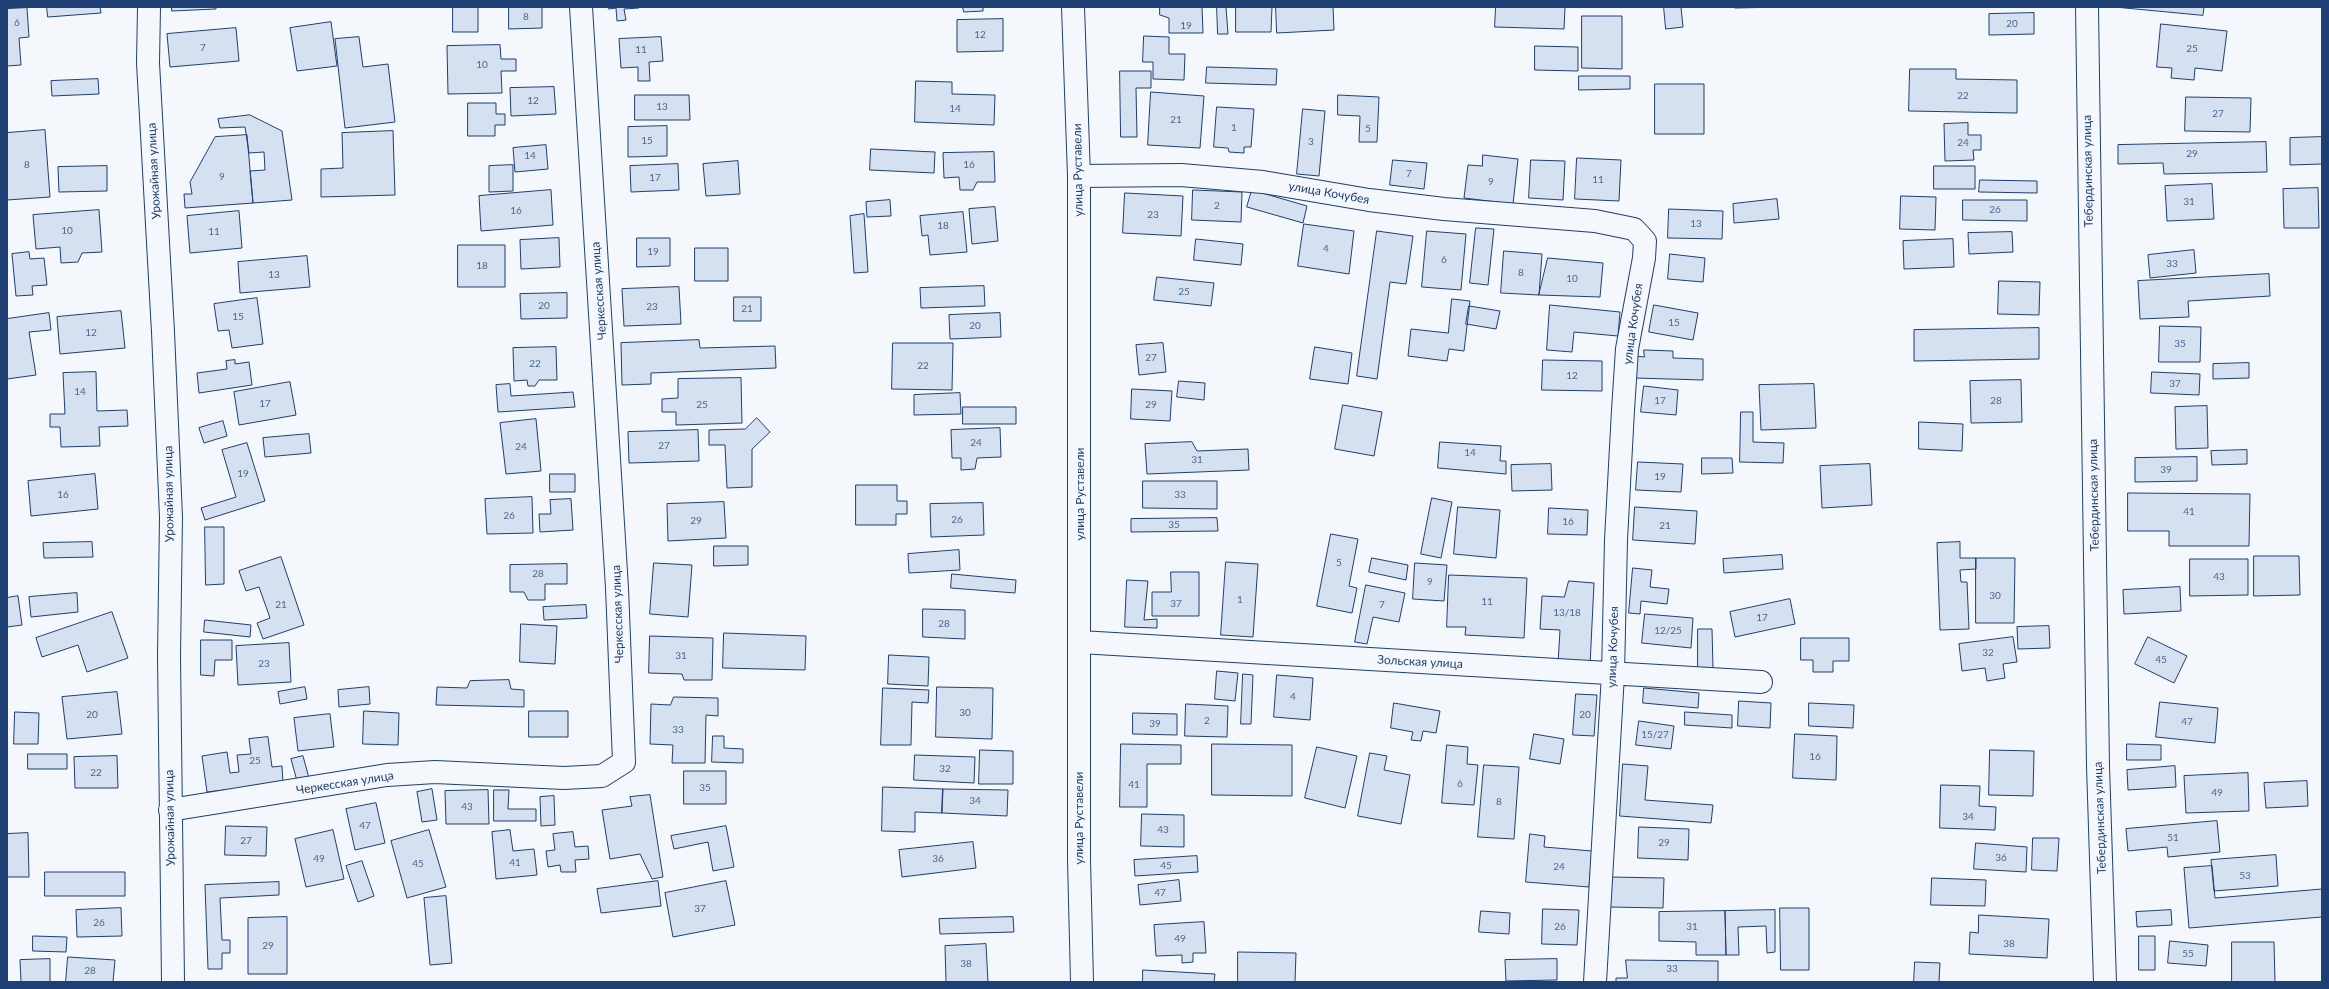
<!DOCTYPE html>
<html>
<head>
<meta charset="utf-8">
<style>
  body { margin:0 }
  #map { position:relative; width:2329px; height:989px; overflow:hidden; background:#f4f7fb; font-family:Lato,sans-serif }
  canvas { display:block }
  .frame { position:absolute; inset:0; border:8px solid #1d3f73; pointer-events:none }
</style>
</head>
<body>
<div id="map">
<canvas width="2329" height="989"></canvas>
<div class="frame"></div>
</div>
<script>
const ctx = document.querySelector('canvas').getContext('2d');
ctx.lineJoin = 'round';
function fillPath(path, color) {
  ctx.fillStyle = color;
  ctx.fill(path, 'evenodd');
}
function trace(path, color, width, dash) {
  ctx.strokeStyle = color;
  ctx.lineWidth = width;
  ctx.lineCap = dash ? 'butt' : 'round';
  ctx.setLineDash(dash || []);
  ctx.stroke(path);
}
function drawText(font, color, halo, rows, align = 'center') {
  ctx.font = font + ' Lato,sans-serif';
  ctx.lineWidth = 3;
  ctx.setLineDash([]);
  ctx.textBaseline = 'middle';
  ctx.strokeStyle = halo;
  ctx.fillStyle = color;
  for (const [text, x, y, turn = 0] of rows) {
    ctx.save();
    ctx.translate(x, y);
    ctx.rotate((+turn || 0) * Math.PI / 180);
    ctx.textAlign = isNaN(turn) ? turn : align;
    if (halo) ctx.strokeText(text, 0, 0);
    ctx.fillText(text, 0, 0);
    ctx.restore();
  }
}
const building = new Path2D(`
  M47 7H100L101 13 48 17Z
  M172 7H216V9L172 11Z
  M453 7H478V32H453Z
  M509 7H542V28L509 29Z
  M608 7H639V8L624 9 626 20 617 21 616 8 609 9Z
  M963 7H983V11L964 12Z
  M1160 7H1202L1203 33H1169V18L1160 15Z
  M1217 7H1226L1228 34H1218Z
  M1236 7H1272L1271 32H1236Z
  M1276 7H1333L1334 30 1277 33Z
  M1496 7H1565L1564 29 1495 27Z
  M1664 7H1681L1683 27 1666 29Z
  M1735 7H1781L1735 8Z
  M2115 7H2204L2203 15Z
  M27 8 29 37 19 38 21 65 7 66V9Z
  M2034 13V34L1989 35V14Z
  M1582 16H1622V69L1582 68Z
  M1003 19V51L957 52V20Z
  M331 22 337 66 297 71 290 28Z
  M2161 24 2227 31 2222 71 2195 68 2194 80 2171 78 2172 68 2157 67Z
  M236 28 239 61 170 67 167 34Z
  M1144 36 1169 37V54H1185L1184 80 1153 79V62H1143Z
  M359 37 363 67 388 64 395 122 345 128 335 39Z
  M661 37 663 61 649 62 650 81H638V67L621 68 619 39Z
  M500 45 501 59H516V71H501L502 93 448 94 447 46Z
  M1535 46 1578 47V71L1535 70Z
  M1207 67 1277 69 1276 85 1206 83Z
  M1910 69H1956V79L2017 80V113L1909 111Z
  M1120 71H1151V88H1136L1137 137H1121Z
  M1579 76H1630V89L1579 90Z
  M98 79 99 94 52 96 51 81Z
  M916 81 952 82V94L995 95 994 125 915 122Z
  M1655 84H1704V134H1655Z
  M554 87 556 114 511 116 510 88Z
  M1151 92 1204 96 1200 148 1148 145Z
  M635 95H689L690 120H635Z
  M1338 95 1379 97 1377 142H1359L1360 116 1338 115Z
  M2186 97 2251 98 2250 132 2185 131Z
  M468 103H496V114H505V125H495V136H468Z
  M1217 107 1254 109 1251 147H1244V153L1229 152 1228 148 1214 147Z
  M1303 109 1325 111 1319 176 1297 174Z
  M250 115 282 131 292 200 253 203 250 171 265 170 264 152 249 153 245 127 220 128 218 119Z
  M1968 123V135H1981V150H1973L1974 160 1945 161 1944 124Z
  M667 126V156L628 157V127Z
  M45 130 50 197 7 200V133Z
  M393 131 395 195 321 197V169L343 168 342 133Z
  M247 135 253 203 185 208 184 194H192L190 182 215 137Z
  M2322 137V164L2290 165V138Z
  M2266 142 2267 172 2164 174 2163 163 2118 164V145Z
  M546 145 548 169 515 172 513 148Z
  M871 149 935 152 934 173 870 170Z
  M994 152 995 182H977L973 190H960L959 177 944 178 943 153Z
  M1483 155 1518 159 1513 204 1464 198 1468 165 1482 166Z
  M1577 158 1621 160 1619 201 1575 199Z
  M1393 160 1427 163 1424 189 1390 185Z
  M1531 160 1565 161 1563 200 1529 198Z
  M738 161 740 194 706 196 703 164Z
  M678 164 679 190 631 192 630 166Z
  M513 165V191L489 192V166Z
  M107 166V191L59 192 58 167Z
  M1934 166H1975V189H1934Z
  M1980 180 2037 181V193L1979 192Z
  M2212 184 2214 219 2167 221 2165 186Z
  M2318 188 2319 228H2284L2283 189Z
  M551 190 553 225 481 231 479 196Z
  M1193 190 1242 192 1241 222 1192 220Z
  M1252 190 1307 206 1303 223 1247 207Z
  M1125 193 1183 196 1181 236 1123 233Z
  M1901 196 1936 197 1935 230 1900 229Z
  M1777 199 1779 219 1734 223 1733 204Z
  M890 200 891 216 867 217 866 202Z
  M1963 200H2027V221L1963 220Z
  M995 207 998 241 972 244 969 209Z
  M1669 209 1723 211 1722 239 1668 238Z
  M99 210 102 252 82 253 78 262 61 263 60 247 36 249 33 215Z
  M239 211 242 248 190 253 187 216Z
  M963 212 967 252 930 255 928 235 922 236 920 216Z
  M864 214 868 272 854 273 850 216Z
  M1304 224 1354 231 1349 274 1298 266Z
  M1476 228 1494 229 1488 285 1470 283Z
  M1377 231 1413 236 1406 284 1390 282 1377 379 1357 376Z
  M1427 231 1466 234 1461 290 1422 287Z
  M2012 232 2013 252 1969 254 1968 233Z
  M559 238 560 267 521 269 520 240Z
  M637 238H670V266L637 267Z
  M1196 239 1243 244 1241 265 1194 260Z
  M1953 239 1954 267 1904 269 1903 241Z
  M458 245H505V287H458Z
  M695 248H728V281H695Z
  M2194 250 2196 273 2150 278 2148 255Z
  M1504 251 1542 254 1539 295 1501 293Z
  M29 252 30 259 44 258 47 285 32 286 33 295 16 296 12 254Z
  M1670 254 1705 258 1703 282 1668 279Z
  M307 256 310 287 240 293 238 262Z
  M1548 258 1603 263 1600 297 1539 295Z
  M2269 274 2270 296 2188 301 2189 317 2140 319 2138 281Z
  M1157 277 1214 283 1211 306 1154 300Z
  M1999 281 2040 282 2039 315 1998 314Z
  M984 286 985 306 921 308 920 288Z
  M679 287 681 324 624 326 622 289Z
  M567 293V318L521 319 520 294Z
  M734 297H761V321H734Z
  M257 298 263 344 232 348 229 330 218 331 214 304Z
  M1452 299 1470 301 1464 351 1449 349 1447 361 1408 356 1411 329 1448 333Z
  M1550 305 1620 312 1618 336 1574 332 1572 352 1547 350Z
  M1654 305 1698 313 1693 340 1649 332Z
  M1469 306 1500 311 1496 329 1466 324Z
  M121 311 125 348 60 354 57 317Z
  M49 313 51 330 29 332 36 375 7 379V319Z
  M1000 313 1001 337 950 339 949 315Z
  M2160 326 2201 327 2200 362H2159Z
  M2039 328V359L1914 361V330Z
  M699 340 700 348 775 346 776 368 651 373V384L622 385 621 343Z
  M893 343H953L952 390 892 389Z
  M1163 343 1166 372 1139 375 1136 345Z
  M556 347 557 380H539L535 386H528L527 380 514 381 513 348Z
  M1315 347 1352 353 1348 384 1310 379Z
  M1644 350 1673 351V358L1703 359V380L1635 378 1636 356 1644 357Z
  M235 360V364L249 362 252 385 199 393 197 373 227 369 226 361Z
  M1543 360 1602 361V391L1542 390Z
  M2249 363V378L2213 379V364Z
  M96 372 97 411 127 410 128 426 99 427 100 446 61 447 60 427H50V414H65L63 373Z
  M2152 372 2200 374 2199 395 2151 393Z
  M741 378 742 423 676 425V412H662V399L678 398V379Z
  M2021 380 2022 422 1971 423 1970 381Z
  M1179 381 1205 383 1204 400 1177 397Z
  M290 382 296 415 239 425 234 392Z
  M510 384 511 396 573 392 575 407 498 412 496 385Z
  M1814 384 1816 428 1761 430 1759 385Z
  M1644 386 1678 390 1676 415 1641 412Z
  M1132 389 1172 391 1170 421 1131 419Z
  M960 393 961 414 914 415V395Z
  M1343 405 1382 412 1374 456 1335 449Z
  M2207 406 2208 448 2176 449 2175 407Z
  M963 407H1016V424H963Z
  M1741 412H1753V442L1784 443 1783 463 1740 462Z
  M757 418 770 432 752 449V487L727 488 725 445H709V430L745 429Z
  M536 419 541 471 506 474 500 423Z
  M223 421 227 436 204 443 199 428Z
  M1919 422 1963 424 1962 451 1919 449Z
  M1000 428 1001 457 977 458 975 469 961 470V458H952L951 430Z
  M698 430 699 461 629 463 628 432Z
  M309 434 311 453 265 457 263 438Z
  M1192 442 1197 451 1248 449 1249 470 1147 474 1145 444Z
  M1440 442 1501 446 1500 461H1506V474L1438 468Z
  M247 443 265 501 205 520 201 508 236 497 222 450Z
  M2247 450V464L2212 465 2211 451Z
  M2197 457V481L2135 482V458Z
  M1702 458H1732L1733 473 1702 474Z
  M1638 462 1683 464 1681 492 1636 490Z
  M1551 464 1552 490 1512 491 1511 465Z
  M1870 464 1872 505 1822 508 1820 466Z
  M95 474 98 509 31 516 28 481Z
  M550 474H575V492H550Z
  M1143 481H1217V509L1143 508Z
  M856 485H897V501H907V514H896V525H856Z
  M2128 493 2250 494 2249 546H2169V531H2128Z
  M532 497 533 533 487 534 485 499Z
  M1432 498 1452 502 1441 558 1421 554Z
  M571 499 573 530 540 532 539 514H551L550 500Z
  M724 502 726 538 668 541 667 504Z
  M983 503 984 535 931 537 930 504Z
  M1458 507 1500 510 1496 558 1454 554Z
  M1635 507 1697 511 1695 544 1633 540Z
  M1549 508 1588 510 1587 535 1548 534Z
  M1217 518 1218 531 1131 532V519Z
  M205 527H224V584L206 585Z
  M1331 534 1358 539 1349 586 1357 588 1352 613 1317 606Z
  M92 542 93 557 44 558 43 543Z
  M1960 542V558H1976V569L1960 570 1961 582H1967L1969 629 1940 630 1937 543Z
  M714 546H748V565L714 566Z
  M959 550 960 570 909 573 908 554Z
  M1782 555 1783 569 1724 573 1723 559Z
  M2254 556H2299L2300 595 2254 596Z
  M281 557 304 625 263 639 257 623 270 618 259 587 246 591 239 571Z
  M1372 558 1408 565 1406 580 1369 572Z
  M1976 558H2015L2014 623H1976Z
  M2190 559H2248V595L2190 596Z
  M1226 562 1258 564 1253 637 1221 635Z
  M654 563 692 565 688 617 650 614Z
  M1415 563 1447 565 1444 601 1413 599Z
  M567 564V584H545V600H528L524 592H510V565Z
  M1633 568 1652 570 1650 587 1669 589 1667 604 1641 601 1640 614 1629 613Z
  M1171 572H1199V616H1152V592H1171Z
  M952 574 1016 580 1015 593 951 588Z
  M1449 575 1527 578 1524 638 1465 635 1466 627H1447Z
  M1127 580 1148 581 1144 620 1157 619V628L1125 627Z
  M1569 581 1594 583 1590 666 1558 664 1560 630 1540 629 1542 596 1564 597Z
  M1366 585 1405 593 1399 622 1373 617 1367 644 1355 642Z
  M2180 587 2181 611 2124 614 2123 590Z
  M77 593 78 612 31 617 29 597Z
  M18 596 22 625 7 627V598Z
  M1790 599 1795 624 1735 637 1730 612Z
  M586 605 587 618 544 620 543 607Z
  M923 609 965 610V639L923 637Z
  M112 612 128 658 87 672 78 645 42 657 36 638Z
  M1645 614 1693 618 1691 648 1642 643Z
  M205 620 251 625 250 637 204 632Z
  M521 624 557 626 555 664 520 662Z
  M2049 626 2050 648 2018 649 2017 627Z
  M1698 629H1712L1713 668 1698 669Z
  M724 633 806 636 805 670 723 668Z
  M650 636 713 638 712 680H684L682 674 649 673Z
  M2013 637 2017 662 2003 664 2005 678 1987 681 1985 668 1962 671 1959 644Z
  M2148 637 2187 656 2174 683 2135 664Z
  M1801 638H1849V661H1833V672H1813V660H1801Z
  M201 640H232V660H215L214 676 201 675Z
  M289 643 291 682 238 685 236 646Z
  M889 655 929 657 928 686 888 684Z
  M1217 671 1238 673 1235 701 1215 699Z
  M1243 674 1253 675 1251 724H1241Z
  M1277 675 1313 678 1310 720 1274 717Z
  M509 680 511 689 524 690V707L436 705 437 687 467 688 470 681Z
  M305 687 307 699 280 704 278 692Z
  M369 687 370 704 339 707 338 690Z
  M937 687 993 688 992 739 936 737Z
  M883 688 929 690 928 703 912 702 911 745H881Z
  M1644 688 1699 693 1698 708 1643 703Z
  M117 692 122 734 67 739 62 697Z
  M1576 694 1597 695 1594 736 1573 735Z
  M674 697 718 698V716L706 715 705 763H672L673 745 650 744 651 704 670 705Z
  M1739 701 1771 703 1770 728 1738 726Z
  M2160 702 2218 708 2215 743 2156 737Z
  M1394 703 1440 711 1436 733 1423 731 1421 741 1411 740 1413 732 1391 728Z
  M1809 703 1854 705 1853 728 1809 726Z
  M1186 704 1228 706 1227 737 1185 736Z
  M364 711 399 713 398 745 363 744Z
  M529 711H568V737H529Z
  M15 712 39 713 38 744H14Z
  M1685 712 1732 715V728L1685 725Z
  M1133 713 1177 714V735L1133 734Z
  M330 714 334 747 298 751 294 718Z
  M1639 721 1674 726 1671 749 1636 745Z
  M1534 734 1564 739 1560 764 1530 759Z
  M1795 734 1837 736 1836 780 1793 778Z
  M713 736H724V748L743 749V763L712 762Z
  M268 737 272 767 282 766 283 783 207 792 202 756 227 752 230 773 239 772 237 755 251 754 249 739Z
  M1121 744 1181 745V764H1147V807H1120Z
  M1212 744 1292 745V796L1212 795Z
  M2127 744 2161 745V760H2127Z
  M1447 745 1468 747 1467 764 1478 765 1474 805 1442 803Z
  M1317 747 1357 756 1345 808 1305 798Z
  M980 750 1013 751V784H979Z
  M1990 750 2034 751 2033 796 1989 795Z
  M1370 753 1387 756 1384 770 1410 775 1401 824 1358 816Z
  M28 754H67V769H28Z
  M915 755 975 757 974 783 914 780Z
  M117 756 118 788H75L74 757Z
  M303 756 309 778 297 781 291 759Z
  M1623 764 1648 766 1645 800 1713 805 1711 823 1620 816Z
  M1484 765 1519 767 1514 839 1478 837Z
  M2175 766 2176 787 2128 790 2127 770Z
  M684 771H726V804H684Z
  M2248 773 2249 811 2186 813 2184 776Z
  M2307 781 2308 806 2266 808 2264 783Z
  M1941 785 1980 786 1979 806 1996 807 1995 830 1940 828Z
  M883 787 943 789 942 813 915 812V832L882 831Z
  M432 789 437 820 422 822 417 792Z
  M943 789 1008 790 1007 816 942 813Z
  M488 790 489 824H446L445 791Z
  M494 790H509L508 809H536V821H494Z
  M650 795 663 877 652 879 640 854 610 859 602 810 632 806 630 797Z
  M554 796 555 825 541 826 540 797Z
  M376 803 385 843 355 850 346 809Z
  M1142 814 1184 815V847L1141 846Z
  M2217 821 2220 852 2168 857 2167 847 2128 851 2126 829Z
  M226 826 267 827 266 856 225 855Z
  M726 826 734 867 713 871 708 842 674 849 671 836Z
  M1639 827 1689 829 1688 860 1638 858Z
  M333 830 344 879 306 887 295 839Z
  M429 830 446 887 407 898 391 841Z
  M510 830 513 851 534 849 537 875 496 879 492 832Z
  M573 832 575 847 588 846 589 859 575 860 576 872H561L560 865 548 867 546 851 555 850 553 834Z
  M28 833 29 877H7V834Z
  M1530 834 1545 836 1544 847 1592 851 1589 887 1526 882Z
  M2033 838H2059L2057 871 2032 870Z
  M973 842 976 868 902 877 899 850Z
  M1976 843 2027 847 2026 872 1974 869Z
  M2276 855 2278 886 2214 891 2211 860Z
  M1197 856 1198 872 1135 876 1134 860Z
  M362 861 374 896 358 902 346 866Z
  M2212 866 2215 898 2322 889V917L2189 928 2184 868Z
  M45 872H125V896H45Z
  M1610 877 1664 878 1663 908 1609 907Z
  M1932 878 1986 880 1985 906 1931 905Z
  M1179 880 1181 901 1140 905 1138 885Z
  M658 881 661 906 601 913 597 889Z
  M726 881 735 925 673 937 665 893Z
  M279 882V895L220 898 222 940H230V953H222V969H208L205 885Z
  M446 896 452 963 430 965 424 898Z
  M121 908 122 936 77 937 76 910Z
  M1780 908H1809V970H1781Z
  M1543 909 1579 910 1577 945 1542 944Z
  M1775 910V952L1767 953 1766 926 1738 927 1739 955H1726L1725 911Z
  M2171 910 2172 925 2137 927 2136 912Z
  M1481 911 1510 913 1509 934 1479 932Z
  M1725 911 1726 955H1696V942L1659 941V912Z
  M1979 915 2049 919 2047 958 1969 954 1970 932 1978 933Z
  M287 917V974H248V918Z
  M1013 917 1014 932 940 934 939 919Z
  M1204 922 1206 953H1193V962L1182 963V955L1156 956 1154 925Z
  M33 936 67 937 66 952 33 951Z
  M2139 936H2155V970H2139Z
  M2170 941 2208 945 2206 966 2168 963Z
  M2232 942H2274L2275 982H2232Z
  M986 944 988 982H946L945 946Z
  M1238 952 1296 953 1295 982H1238Z
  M68 957 115 960 113 982H66Z
  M50 959V982H21L20 960Z
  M1557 959V980L1506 981 1505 960Z
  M1626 960 1718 961V982H1616V978H1627Z
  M1915 962 1940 963 1939 982H1914Z
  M1143 970 1215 974 1214 982H1143Z`);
const minor = new Path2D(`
  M149 7 148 63 163 332 171 517 169 656 173 982
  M1073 7 1079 176V860L1082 982
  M2087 7 2098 766 2105 982
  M1079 176 1181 175 1263 182 1369 200 1444 209 1595 221 1634 229 1645 241 1644 258 1627 349 1623 410 1616 540 1613 674 1595 982
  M1080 642 1761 682
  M170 810 387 775 435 772 564 778 602 776 624 762 617 588 581 7`);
const numberNames = [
  ["8",526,17],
  ["6",17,23],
  ["20",2012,24],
  ["19",1186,26],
  ["12",980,35],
  ["7",203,48],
  ["25",2192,49],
  ["11",641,50],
  ["10",482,65],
  ["22",1963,96],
  ["12",533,101],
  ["13",662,107],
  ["14",955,109],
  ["27",2218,114],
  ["21",1176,120],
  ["1",1234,128],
  ["5",1368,129],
  ["15",647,141],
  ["3",1311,142],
  ["24",1963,143],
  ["29",2192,154],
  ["14",530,156],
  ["8",27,165],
  ["16",969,165],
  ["7",1409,174],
  ["9",222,177],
  ["17",655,178],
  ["11",1598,180],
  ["9",1491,182],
  ["31",2189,202],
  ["2",1217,206],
  ["26",1995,210],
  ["16",516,211],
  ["23",1153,215],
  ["13",1696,224],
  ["18",943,226],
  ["10",67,231],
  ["11",214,232],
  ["4",1326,249],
  ["19",653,252],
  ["6",1444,260],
  ["33",2172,264],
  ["18",482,266],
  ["8",1521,273],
  ["13",274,275],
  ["10",1572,279],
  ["25",1184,292],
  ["20",544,306],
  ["23",652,307],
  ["21",747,309],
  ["15",238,317],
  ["15",1674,323],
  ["20",975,326],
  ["12",91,333],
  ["35",2180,344],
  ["27",1151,358],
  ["22",535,364],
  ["22",923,366],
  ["12",1572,376],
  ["37",2175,384],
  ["14",80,392],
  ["17",1660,401],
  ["28",1996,401],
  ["17",265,404],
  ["25",702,405],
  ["29",1151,405],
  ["24",976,443],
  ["27",664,446],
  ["24",521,447],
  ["14",1470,453],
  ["31",1197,460],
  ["39",2166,470],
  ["19",243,474],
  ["19",1660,477],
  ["16",63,495],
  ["33",1180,495],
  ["41",2189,512],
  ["26",509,516],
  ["26",957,520],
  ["29",696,521],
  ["16",1568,522],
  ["35",1174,525],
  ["21",1665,526],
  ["5",1339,563],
  ["28",538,574],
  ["43",2219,577],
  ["9",1430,582],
  ["30",1995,596],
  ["1",1240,600],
  ["11",1487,602],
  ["37",1176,604],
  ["21",281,605],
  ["7",1382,605],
  ["13/18",1567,613],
  ["17",1762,618],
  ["28",944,624],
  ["12/25",1668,631],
  ["32",1988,653],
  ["31",681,656],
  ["45",2161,660],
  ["23",264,664],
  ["4",1293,697],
  ["30",965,713],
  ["20",92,715],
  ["20",1585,715],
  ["2",1207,721],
  ["47",2187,722],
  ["39",1155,724],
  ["33",678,730],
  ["15/27",1655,735],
  ["16",1815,757],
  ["25",255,761],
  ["32",945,769],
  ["22",96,773],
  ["6",1460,784],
  ["41",1134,785],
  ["35",705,788],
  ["49",2217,793],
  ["34",975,801],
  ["8",1499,802],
  ["43",467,807],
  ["34",1968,817],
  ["47",365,826],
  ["43",1163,830],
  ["51",2173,838],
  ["27",246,841],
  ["29",1664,843],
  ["36",2001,858],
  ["49",319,859],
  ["36",938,859],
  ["41",515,863],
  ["45",418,864],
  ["45",1166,866],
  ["24",1559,867],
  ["53",2245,876],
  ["47",1160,893],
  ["37",700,909],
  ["26",99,923],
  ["26",1560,927],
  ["31",1692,927],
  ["49",1180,939],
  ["38",2009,944],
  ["29",268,946],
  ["55",2188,954],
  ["38",966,964],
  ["33",1672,969],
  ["28",90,971]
];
const streetNames = [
  ["улица Руставели",1078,170,-91],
  ["Урожайная улица",154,171,-93],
  ["Тебердинская улица",2088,171,-91],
  ["улица Кочубея",1329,193,10],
  ["Черкесская улица",599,291,-94],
  ["улица Кочубея",1633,324,-82],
  ["Урожайная улица",169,494,-91],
  ["улица Руставели",1080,494,-90],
  ["Тебердинская улица",2094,495,-91],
  ["Черкесская улица",618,614,-92],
  ["улица Кочубея",1613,647,-88],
  ["Зольская улица",1420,662,3],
  ["Черкесская улица",345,783,-9],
  ["Урожайная улица",170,818,-91],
  ["улица Руставели",1079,818,-90],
  ["Тебердинская улица",2100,818,-92]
];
fillPath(building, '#d5e0f0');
trace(building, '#1d3f73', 1);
trace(minor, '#1d3f73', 24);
trace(minor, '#f4f7fb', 22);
drawText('10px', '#4b6792', null, numberNames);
drawText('12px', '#1d3f73', '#f4f7fb', streetNames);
</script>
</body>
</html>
